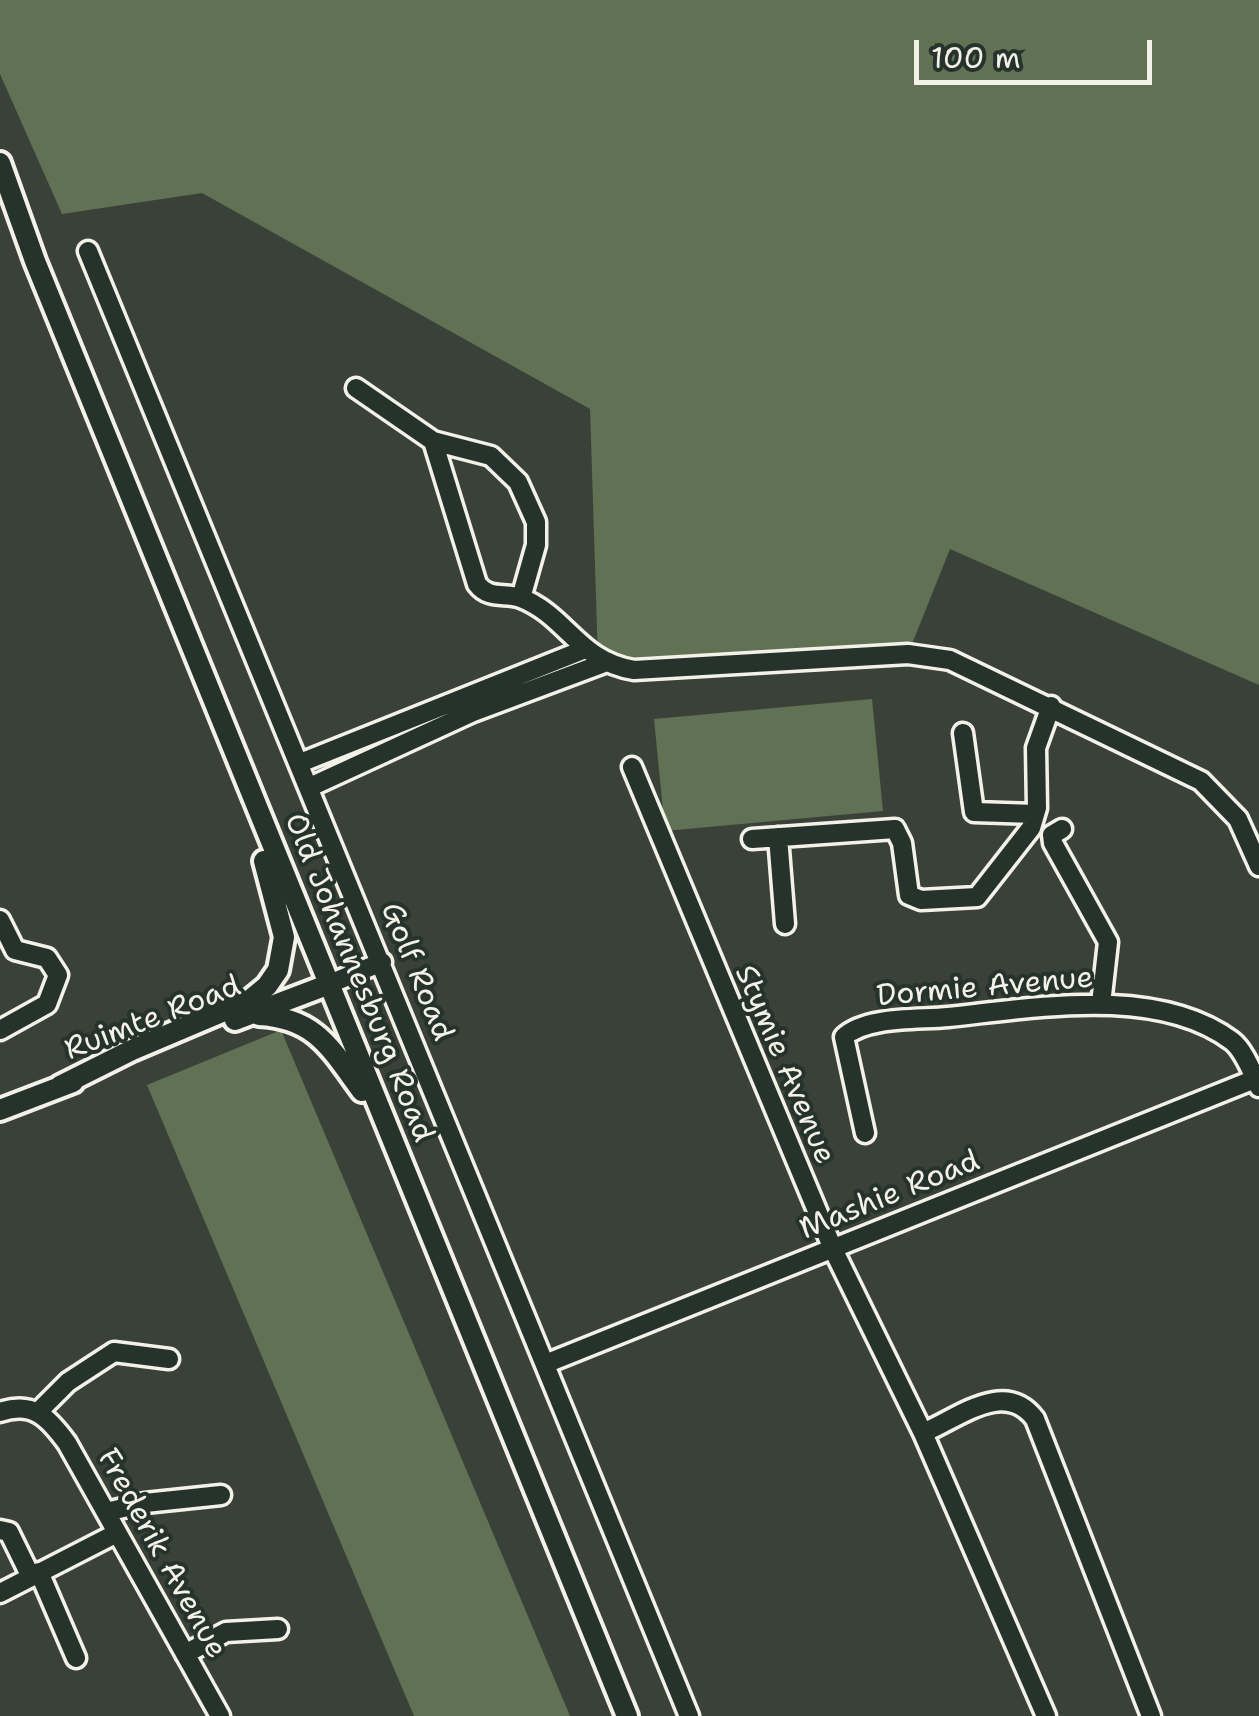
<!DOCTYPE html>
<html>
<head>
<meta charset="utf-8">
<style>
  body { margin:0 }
  #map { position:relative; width:1259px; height:1716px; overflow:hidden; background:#3a4138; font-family:"Shantell Sans",sans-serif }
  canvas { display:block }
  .scale { position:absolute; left:914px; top:40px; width:238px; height:45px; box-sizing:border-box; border:5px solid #f4f1e8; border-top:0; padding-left:12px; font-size:30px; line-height:35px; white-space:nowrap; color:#f4f1e8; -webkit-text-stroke:8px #26332d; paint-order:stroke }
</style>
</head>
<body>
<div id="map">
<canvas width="1259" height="1716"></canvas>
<div class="scale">100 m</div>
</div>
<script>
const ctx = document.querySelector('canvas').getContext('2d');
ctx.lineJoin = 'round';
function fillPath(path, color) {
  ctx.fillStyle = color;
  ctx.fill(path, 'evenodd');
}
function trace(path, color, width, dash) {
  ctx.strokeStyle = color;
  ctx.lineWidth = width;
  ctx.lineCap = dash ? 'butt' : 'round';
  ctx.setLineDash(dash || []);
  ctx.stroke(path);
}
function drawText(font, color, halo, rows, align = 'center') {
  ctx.font = font + ' "Shantell Sans",sans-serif';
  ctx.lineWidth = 8;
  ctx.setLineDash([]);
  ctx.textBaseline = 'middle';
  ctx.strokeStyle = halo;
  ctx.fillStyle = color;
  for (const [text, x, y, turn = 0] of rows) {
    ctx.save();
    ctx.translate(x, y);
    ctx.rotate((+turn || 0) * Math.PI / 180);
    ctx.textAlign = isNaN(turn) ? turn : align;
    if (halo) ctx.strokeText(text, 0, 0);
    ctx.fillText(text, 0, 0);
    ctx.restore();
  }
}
const green = new Path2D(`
  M0 0H1259V685L950 549 908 654 598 660 590 409 202 193 62 214 0 74Z
  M872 699 883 811 665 831 654 719Z
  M281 1030 570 1716H414L147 1085Z`);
const minor = new Path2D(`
  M88 251 689 1716
  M356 388 433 441 491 456 518 482 536 522V545L521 598
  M433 441 477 584C489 600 505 592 521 598 567 616 578 661 634 670L908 654 950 660 1201 781 1238 819 1259 866
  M963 733 974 812 1035 814
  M300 763 583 650
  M632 767 833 1249 923 1433 1046 1716
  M310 787 473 712 604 663
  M1062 829 1052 835 1053 843 1108 942 1101 1004
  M778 837 785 924
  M752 839 895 829 902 843 909 895 921 900 977 897 1031 828 1037 808 1036 748 1051 706
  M0 920 15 950 47 958 58 975 47 1004 0 1030
  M327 985 382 962
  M865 1133 844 1037C866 1016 920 1020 948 1017 1034 1008 1157 985 1232 1041 1244 1050 1253 1074 1259 1087
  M545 1364 1255 1079
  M39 1411 68 1382 114 1352 169 1359
  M0 1412C33 1401 48 1417 67 1443L220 1716
  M923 1433C960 1417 1005 1379 1035 1419L1151 1716
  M106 1512 145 1503 221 1495
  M0 1530 9 1532 31 1577
  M39 1572 76 1658
  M0 1593 117 1533
  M185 1654 226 1632 278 1629`);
const major = new Path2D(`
  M0 163 35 261 627 1716
  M259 1015C316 1018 331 1049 362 1091
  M235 1020 327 985
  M60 1086 132 1050 250 1000 267 986 278 970 284 937 264 861
  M0 1110 73 1082`);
const streetNames = [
  ["Golf Road",416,972,68],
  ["Old Johannesburg Road",358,978,68],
  ["Dormie Avenue",985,988,-5],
  ["Ruimte Road",153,1019,-21],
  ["Stymie Avenue",784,1065,67],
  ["Mashie Road",890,1196,-22],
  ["Frederik Avenue",161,1554,61]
];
fillPath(green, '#607154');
trace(minor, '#f4f1e8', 25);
trace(major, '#f4f1e8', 28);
trace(minor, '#26332d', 18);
trace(major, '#26332d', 20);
drawText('30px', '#f4f1e8', '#26332d', streetNames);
</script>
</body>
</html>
